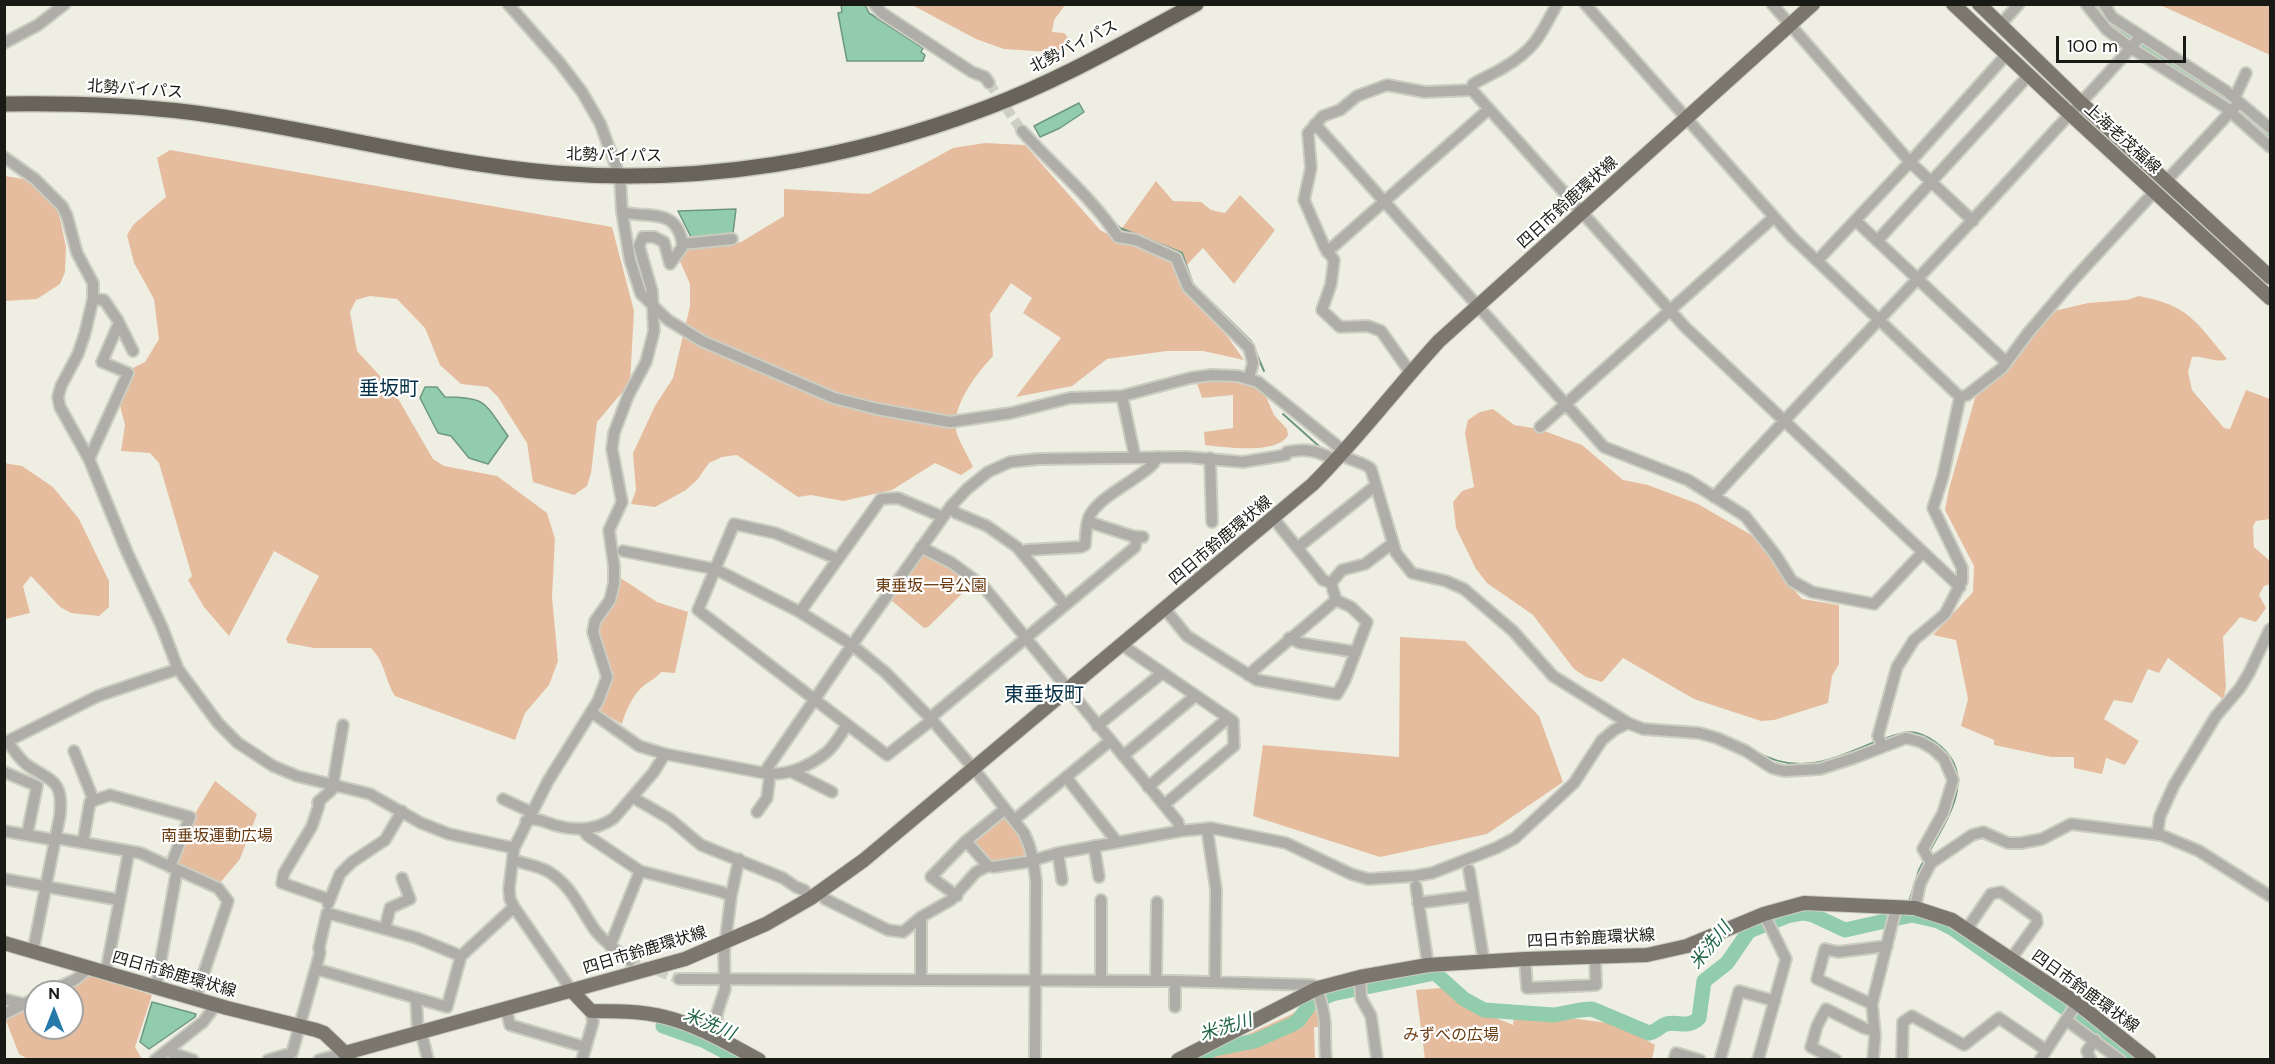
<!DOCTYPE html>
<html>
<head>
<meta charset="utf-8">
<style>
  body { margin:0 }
  #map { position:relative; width:2275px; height:1064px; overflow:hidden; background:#eeefe2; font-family:"DM Sans",sans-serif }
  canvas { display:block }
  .frame { position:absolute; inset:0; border:6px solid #191a15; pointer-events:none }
  .north { position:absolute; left:24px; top:980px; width:60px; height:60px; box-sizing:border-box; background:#fff; border:2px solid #a3a3a1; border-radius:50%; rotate:0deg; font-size:16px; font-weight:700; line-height:24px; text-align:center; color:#191a15 }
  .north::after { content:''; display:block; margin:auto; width:21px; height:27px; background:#257aaa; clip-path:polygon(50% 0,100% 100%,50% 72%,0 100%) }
  .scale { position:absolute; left:2056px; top:36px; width:130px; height:27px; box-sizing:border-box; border:3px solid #191a15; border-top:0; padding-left:8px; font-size:18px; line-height:21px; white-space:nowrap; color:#191a15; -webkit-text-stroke:4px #fff; paint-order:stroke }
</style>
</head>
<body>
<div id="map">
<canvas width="2275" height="1064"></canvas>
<div class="frame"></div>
<div class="north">N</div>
<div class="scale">100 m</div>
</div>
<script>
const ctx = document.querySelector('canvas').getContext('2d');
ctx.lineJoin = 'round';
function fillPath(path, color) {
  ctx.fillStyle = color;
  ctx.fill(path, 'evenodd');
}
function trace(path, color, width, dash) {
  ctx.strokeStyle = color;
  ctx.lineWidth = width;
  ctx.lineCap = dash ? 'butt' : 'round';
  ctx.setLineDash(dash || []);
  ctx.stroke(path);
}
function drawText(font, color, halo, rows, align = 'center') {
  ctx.font = font + ' "DM Sans","Noto Sans JP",sans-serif';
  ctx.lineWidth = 4.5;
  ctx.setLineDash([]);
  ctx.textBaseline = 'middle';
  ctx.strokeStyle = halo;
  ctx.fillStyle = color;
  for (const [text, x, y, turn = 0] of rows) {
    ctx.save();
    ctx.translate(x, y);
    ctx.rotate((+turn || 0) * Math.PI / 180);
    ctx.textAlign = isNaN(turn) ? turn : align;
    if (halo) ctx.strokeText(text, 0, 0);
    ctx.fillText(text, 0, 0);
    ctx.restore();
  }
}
const green = new Path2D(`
  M912 5H1065L1054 20 1052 32 1064 33 1072 42 1064 53 1004 49 976 39Z
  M2160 5H2270V55Z
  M985 143 1025 145 1100 230 1115 238 1156 181 1173 201 1201 202 1211 210 1225 213 1240 195 1275 230 1234 284 1203 248 1181 271 1244 360 1203 351H1167L1107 359 1072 386 1016 397 1061 338 1023 313 1032 298 1011 283 990 314 993 356C977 373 949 408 957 434 961 445 968 456 973 467L961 475 935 463 892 490 843 501 811 495 798 497 737 455 722 457 709 463 697 480 686 490 655 507 631 504 636 490 633 453 655 406 673 378 690 306V284L679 259 687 247 741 242 784 216V189L869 194 953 148Z
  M170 150 612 227 634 311 630 383 597 422 591 473 587 486 574 495 533 482 527 443 498 397 488 387 461 384 440 365 425 328 397 299 370 296 356 300 350 312 357 351 393 390 433 459 444 466 497 476 547 513 555 539 552 597 558 661 549 685 525 713 515 740 395 696C384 678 386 664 371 648H314L288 643 286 639 319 576 274 551 229 636 204 607 188 580 192 576 159 463 150 453 121 451 125 425 115 386 121 374 145 362 159 339 154 299 134 263 127 235 134 224 166 197 157 158Z
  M5 176 29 180 58 209 66 247 65 272 60 284 37 299 5 301Z
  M2139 296C2190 306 2196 322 2227 359 2216 364 2204 355 2192 357L2188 372 2192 390 2224 428 2230 429 2246 390 2270 399V519L2256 521 2253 526 2254 547 2270 561V584L2264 586 2259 595 2266 608 2256 622 2240 617 2223 637 2226 688 2223 699 2168 658 2159 673 2148 669 2132 703 2114 700 2104 719 2139 741 2125 765 2106 758 2102 774 2074 768V757H2051L1994 745V740L1961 726 1968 699 1956 640 1933 635 1973 592 1974 566 1945 510 1949 489 1975 398 2006 368 2050 312 2088 303 2127 300Z
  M1227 380 1244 385H1261L1274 415 1287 429 1288 435C1278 455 1225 447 1205 445L1204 432 1233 428V395L1202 398 1197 383Z
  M1493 409 1514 425 1539 429 1582 445 1623 480 1648 485 1698 504 1765 543 1785 579 1802 599 1839 605V664L1832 676 1828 703 1774 720 1761 721 1694 699 1623 658 1602 682 1586 677 1574 669 1533 615 1487 583 1476 569 1456 528 1453 502 1462 491 1474 487 1465 433 1468 420 1480 412Z
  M4 463 22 466 53 487 79 519 109 581V607L99 616 71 613 60 607 31 576 23 586 30 613 5 619Z
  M925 553 972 581 971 585 928 627 924 628 891 600V596L921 554Z
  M619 577 657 602 688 612 675 673 661 672C656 679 647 682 641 688 632 697 625 712 622 724L600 711 612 673 599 643V627L602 617 616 599Z
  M1400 637 1465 641 1539 716 1563 782 1487 834 1380 857 1253 816 1263 745 1399 757Z
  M215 781 257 814 240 859 219 884 179 866 177 859 194 815Z
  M1001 816H1006L1020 835 1027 855 1025 859 993 864 972 843 973 839Z
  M91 976 152 995 135 1047 142 1059H28L19 1054 5 1018 36 1003V1028H72V992H59Z
  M1441 988 1484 1013 1513 1025 1514 1016 1577 1019 1640 1027 1639 1036 1655 1045 1652 1059H1425L1416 990Z
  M1306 1000 1313 1011H1321L1323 1027H1314L1315 1059 1185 1060 1212 1046 1240 1038 1292 1014 1299 1009Z`);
const water = new Path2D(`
  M841 5H865L869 13 923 48 921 52 925 55 923 61H847L838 13 842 12Z
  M1079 103 1084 112 1060 128 1040 137 1034 126Z
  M736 209 733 233 691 237 678 211Z
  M425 387H437L445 397C488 397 484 403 508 436L488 464 469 458 451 436 438 433 420 398Z
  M152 1002 196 1014 195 1017 149 1049 140 1042Z`);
const stream = new Path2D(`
  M1049 152 1085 188
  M1114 222 1120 228 1137 235
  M1143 237 1182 253 1193 284 1251 341 1264 371
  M1283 414 1321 448
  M1380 516 1385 534
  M1427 571 1447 576
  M1641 723 1656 725
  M1721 734 1743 744
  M1884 739C1905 731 1915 728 1935 742 1979 773 1949 816 1929 852
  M1753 750C1799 777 1830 760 1875 742
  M1909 902 1919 870 1925 859
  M1046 986 1172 987
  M1177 987H1202`);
const river = new Path2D(`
  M2096 4 2107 23 2112 28 2231 104 2270 138
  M663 1026 705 1041 741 1060
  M1198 1057 1214 1049 1255 1041 1291 1025 1298 1021 1311 1003 1332 994 1435 973 1464 999 1484 1010 1554 1015 1580 1010 1592 1009 1649 1033C1656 1032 1660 1026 1666 1024 1679 1021 1688 1029 1699 1018L1704 981 1727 963 1749 931 1787 916 1803 913 1813 915 1845 930 1912 915 1938 921 1952 928 2107 1038 2133 1060`);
const minorTunnel = new Path2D(`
  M989 83 1022 131
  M630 961 679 979`);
const minor = new Path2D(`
  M508 4 560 63 582 92 600 123 620 177 622 212 630 260 641 294 668 320 702 341 834 398 877 409 950 422 1011 413 1070 398 1122 396 1190 378 1211 375 1238 376 1258 382 1345 452
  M874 4 882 13 972 72 985 77 989 83
  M1557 4C1540 36 1535 49 1503 68 1493 74 1483 78 1473 84L1472 90 1685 327 1960 587
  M1585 4 1792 237 1960 397
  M1772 4 1910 162 1973 221
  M2086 4 2107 30 2131 48 2225 107 2270 147
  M2104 4 2112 17 2226 91 2270 128
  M2000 25 2019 4
  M4 43 38 25 65 4
  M2235 97 2246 73
  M1315 124 1604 447 1688 480 1745 516 1775 554 1792 581 1812 592 1874 604 1923 552
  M1022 131C1054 167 1092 197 1118 237L1136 240 1176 258 1188 287 1249 348 1253 363 1249 378
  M4 157 35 179 62 206 67 216 77 253 93 283V299L85 333 78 354 61 386 58 397 60 407 89 459 127 552 162 627 178 669 218 723 238 743 273 766 297 776 370 794 421 823 449 834 514 848
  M1911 161 2007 54
  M2166 181 2236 106
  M1856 221 2006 362
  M1877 241 2028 76
  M682 244 732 239
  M1327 252 1489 109
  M1817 261 1910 162
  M93 299 104 300 117 319 133 351
  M1410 372 1381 331 1368 326 1340 327 1322 310 1331 284 1334 260 1325 248 1304 200 1311 168 1308 133 1323 116 1340 110 1357 96 1387 85 1425 92 1472 90
  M1122 396 1135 457
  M1960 397 1967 395 2002 368 2028 333 2074 279 2155 191
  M1540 427 1774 217
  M1342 455C1350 461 1364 462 1371 469L1396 553 1412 573 1446 581 1464 589 1513 631 1553 676 1628 723 1643 729 1699 733 1717 738 1746 751 1772 768 1784 771 1820 769 1854 758 1906 738 1921 742 1933 749 1944 759 1953 780 1943 813 1923 849 1931 863
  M1210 458 1212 522
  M89 459 128 373 102 362 119 323
  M1714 497C1823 377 1937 261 2045 141 2077 106 2110 73 2140 37
  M951 506 956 513 987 526 1017 547 1065 605
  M1274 519 1323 580 1331 583 1342 570 1365 564 1393 543
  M1089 522 1132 536 1143 537
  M921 547 952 563 983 586 1164 805 1178 822 1180 831
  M1297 548 1375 486
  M623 551 715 569 800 612 852 645 886 673 932 720 974 769 1024 833C1032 849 1034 864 1036 881L1035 1060
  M1022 553 1027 550 1081 547 1085 545C1086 535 1086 519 1092 512 1105 492 1149 475 1158 457
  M838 559 775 533 734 524 698 610 887 755 932 720
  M1165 609 1187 636 1257 680 1337 694 1345 680 1367 622 1351 607 1336 600 1331 583
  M800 612 881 499 898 498 943 517
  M1289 638 1300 643 1356 652
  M1122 645 1233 721 1234 746 1164 805
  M1248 675 1336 600
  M591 712 639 746 665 754
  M930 718 1135 547 1137 537
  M1097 726 1161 674
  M7 741C14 750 20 761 30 767 54 782 63 782 60 815L33 951
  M4 743 98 696 178 669
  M1883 747 1878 736 1897 667 1914 640 1945 614 1962 581V568L1933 508 1943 476 1960 397
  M74 751 94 801
  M1123 756 1195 696
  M4 772 37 786 27 835
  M792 772 832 792
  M764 773C786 777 810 766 827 752 835 745 841 734 847 725
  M1066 777 1117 842
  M333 784 343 725
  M1148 787 1228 718
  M632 797 670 819 701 845 783 878 796 887 804 890 811 898
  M503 799 531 812
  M757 812 767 798 770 774
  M1014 820 1110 741
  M526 821C536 817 545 822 554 825 575 831 596 831 614 818L653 773 665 754 764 773 852 645 951 506 967 489 988 472 1010 462 1038 459 1186 457 1243 462 1286 455 1287 452C1306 448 1320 451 1336 461
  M582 829 588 836 640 871 722 892 731 896
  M1207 829 1216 889 1215 982
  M4 831 55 840
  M2157 835 2160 816 2174 785 2216 716 2240 688 2249 673 2270 629
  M56 838 140 853 218 888 228 901 195 999
  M83 842 90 802 110 795 190 817 170 867
  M1094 846 1099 877
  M1058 853 1062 880
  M513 860C525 864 539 866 549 872 572 886 580 909 595 930 604 942 618 952 630 961
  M988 866 966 841 1005 809
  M1469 870 1484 962
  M4 879 120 900
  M1416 886 1428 965
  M957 896 931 877 966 841
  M328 899 282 883 284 873 312 826 319 805 318 802 337 785
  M825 899 888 930 903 932 921 917 951 900 976 872 988 866 994 867 1027 862 1058 853 1180 831 1211 828 1286 843 1351 874 1368 879 1415 876 1432 873 1496 848 1515 838 1574 783 1602 740 1614 730 1628 723
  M1101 900V981
  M1418 903 1473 896
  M328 904 340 874 352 862 385 840 402 811
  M1915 908 1920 884 1931 863 1972 835 1983 832 2008 843H2021L2042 839 2071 824 2161 835 2199 851 2270 896
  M921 917V980
  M385 929 390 908 410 899 402 878
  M1967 929 1991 894 2001 892 2036 917 2037 923 2011 959
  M610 946 640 871
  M1525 959 1527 988 1596 985 1595 957
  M316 969 447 1007 461 956 514 907
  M106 972 129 851
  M1360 977 1361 998 1371 1016 1377 1060
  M679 979 1175 981 1312 985 1318 988C1320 1001 1325 1013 1325 1026 1325 1037 1325 1048 1326 1060
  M1156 981 1157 902
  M156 987 177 870
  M572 991 514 907 510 899 509 889 514 848 548 781 598 701 607 677 593 632 595 621 610 600 614 583V566L609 530 622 502 612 449 614 433 628 396 646 362 654 331 652 291 639 246 643 237H654L664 242 670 264 683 246C677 207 652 219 622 212
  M49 992 76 979 89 968
  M416 998 418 1033
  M4 999 24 1004
  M1872 1004 1817 979 1825 949 1838 952 1887 946
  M1175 1007V981
  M506 1008 510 1025 585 1047
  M4 1014 36 998
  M2066 1020 2120 1060
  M421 1032 428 1060
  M716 1037 717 1013 725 989 724 953 731 896 739 859
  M166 1051 193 1060
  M155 1060 203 1022 216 1005
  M268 1060 292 1053 320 953 319 948 327 913 417 938 461 956
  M319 1060 345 1053 353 1060
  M582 1060 593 1022 591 1011
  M1674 1060 1676 1053 1700 1060
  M1720 1060 1739 991 1775 1001
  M1758 1060 1786 959 1764 914
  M1836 1060 1811 1047 1817 1026 1826 1009 1864 1028 1874 1031
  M1873 1060 1875 1036 1872 1004 1896 908
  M1902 1060 1903 1022 1912 1016 1964 1045 1999 1018 2046 1050
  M2040 1060 2077 1003
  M2091 1060 2087 1051 2095 1040`);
const major = new Path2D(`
  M1953 4 2070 114 2270 298
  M1979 4 2080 102 2270 277
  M4 943 227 1008 316 1030 324 1033 345 1053 685 959 766 924 811 898 864 860 1313 484C1358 439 1396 388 1439 341L1813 4
  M572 991 591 1011C616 1011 641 1011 665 1017 698 1025 729 1044 759 1060
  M1178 1060 1318 988 1360 977 1428 965 1525 959 1647 955 1687 946 1764 914 1804 903 1915 908 1952 920 2077 1003 2149 1060`);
const highway = new Path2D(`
  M4 104C69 103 132 105 196 113 316 129 434 163 555 173 702 185 849 160 986 108 1059 81 1127 41 1196 4`);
const streetNames = [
  ["北勢バイパス",1074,47,-27],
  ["北勢バイパス",135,90,4],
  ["上海老茂福線",2122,139,42],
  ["北勢バイパス",614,156,1],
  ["四日市鈴鹿環状線",1568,203,-42],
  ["四日市鈴鹿環状線",1221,541,-40],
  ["四日市鈴鹿環状線",1591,939,-3],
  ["四日市鈴鹿環状線",645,951,-17],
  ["四日市鈴鹿環状線",174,975,16],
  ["四日市鈴鹿環状線",2085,992,36]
];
const parkNames = [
  ["東垂坂一号公園",931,587],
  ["南垂坂運動広場",217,837],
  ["みずべの広場",1451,1036]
];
const waterNames = [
  ["米洗川",1711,946,-51],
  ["米洗川",709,1025,23],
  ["米洗川",1226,1028,-17]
];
const quarterNames = [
  ["垂坂町",389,390],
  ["東垂坂町",1044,696]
];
fillPath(green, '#e6bc9f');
fillPath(water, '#91ccad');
trace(water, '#6d977f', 1.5);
trace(stream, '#6d977f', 2);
trace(river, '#91ccad', 15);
trace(minorTunnel, '#cecfc3', 10, [10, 5]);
trace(minor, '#cccdc1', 14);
trace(major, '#cccdc1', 16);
trace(highway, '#cccdc1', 18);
trace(minor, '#afada8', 10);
trace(major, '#7c776e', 14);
trace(highway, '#696459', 15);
drawText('16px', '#191a15', '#fff', streetNames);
drawText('16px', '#693b11', '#fff', parkNames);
drawText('italic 18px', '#206447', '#fff', waterNames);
drawText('20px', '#052f45', '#fff', quarterNames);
</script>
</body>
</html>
